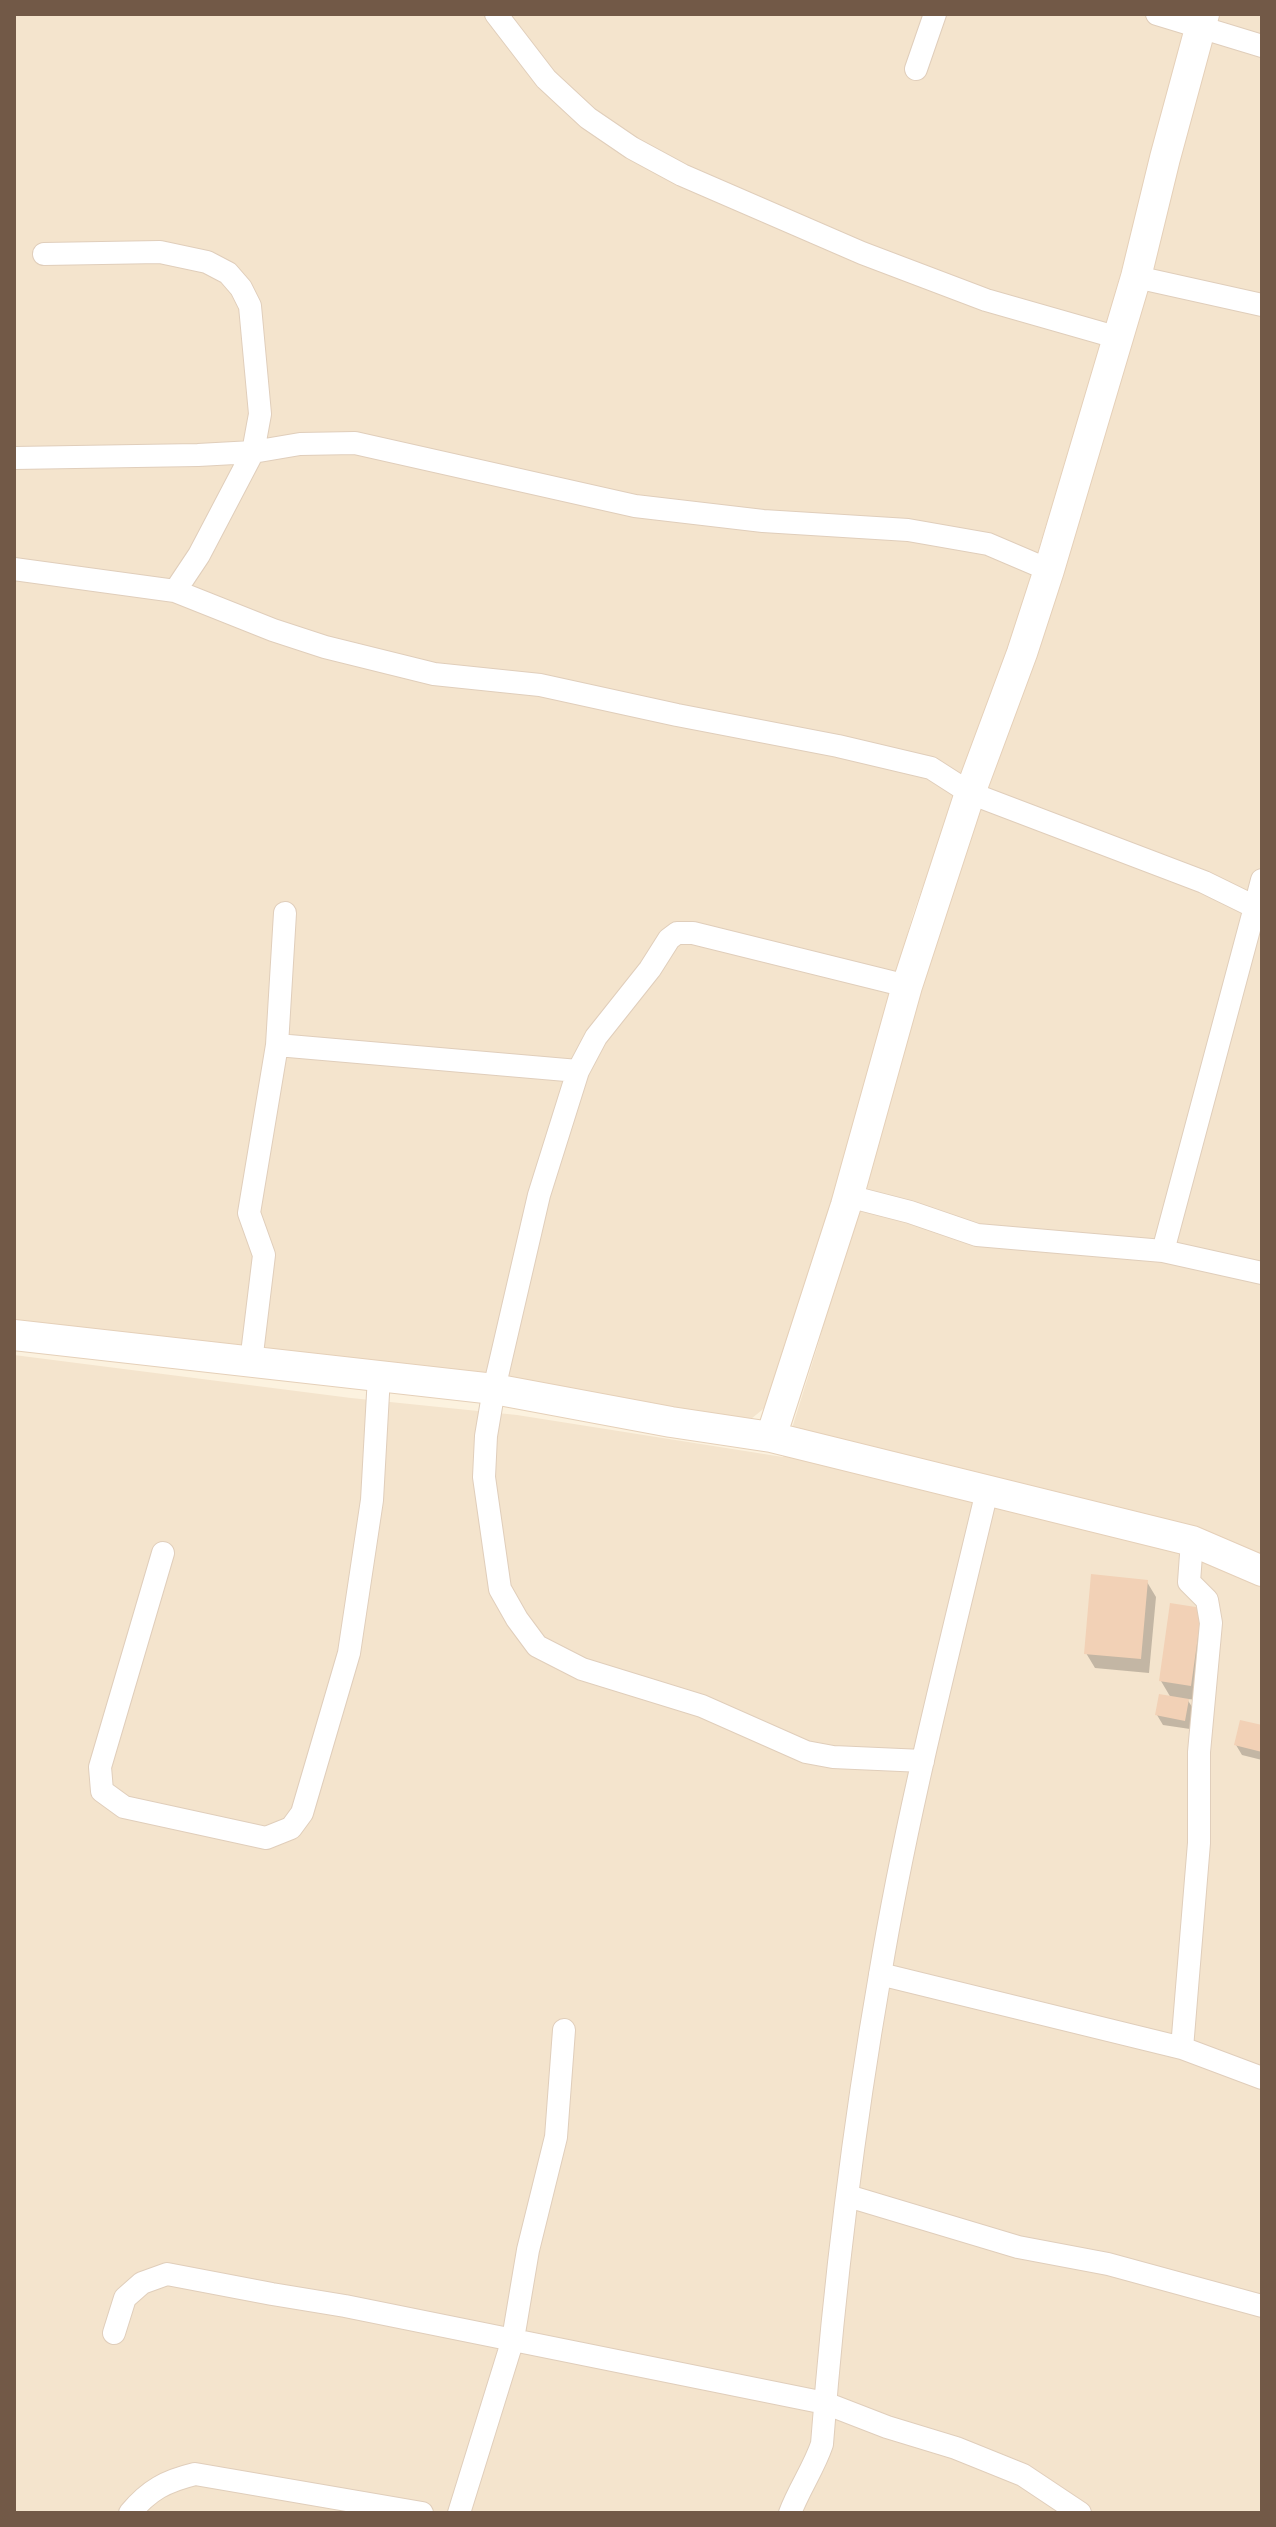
<!DOCTYPE html>
<html>
<head>
<meta charset="utf-8">
<style>
  body { margin:0 }
  #map { position:relative; width:1276px; height:2527px; overflow:hidden; background:#fcf2df; font-family:"Roboto Condensed",sans-serif }
  canvas { display:block }
  .frame { position:absolute; inset:0; border:16px solid #725947; pointer-events:none }
</style>
</head>
<body>
<div id="map">
<canvas width="1276" height="2527"></canvas>
<div class="frame"></div>
</div>
<script>
const ctx = document.querySelector('canvas').getContext('2d');
ctx.lineJoin = 'round';
function fillPath(path, color) {
  ctx.fillStyle = color;
  ctx.fill(path, 'evenodd');
}
function trace(path, color, width, dash) {
  ctx.strokeStyle = color;
  ctx.lineWidth = width;
  ctx.lineCap = dash ? 'butt' : 'round';
  ctx.setLineDash(dash || []);
  ctx.stroke(path);
}
const residential = new Path2D(`
  M14 14H1193L1109 315 1010 645 913 914 856 1123 768 1405 745 1424 14 1322Z
  M1220 14H1262V2513H14V1355L351 1398 517 1415 783 1457 817 1348 938 922 1134 322Z`);
const shadow = new Path2D(`
  M1147 1582 1156 1597 1149 1673 1095 1668 1086 1653Z
  M1201 1610 1199 1700 1187 1699 1194 1710 1190 1729 1163 1725 1157 1715 1171 1698 1161 1681Z
  M1262 1727V1760L1242 1755 1236 1745Z`);
const building = new Path2D(`
  M1091 1574 1148 1580 1141 1659 1084 1654Z
  M1170 1603 1202 1608 1191 1686 1159 1681Z
  M1159 1694 1189 1699 1185 1721 1155 1715Z
  M1240 1720 1262 1725V1752L1234 1745Z`);
const street = new Path2D(`
  M496 14 546 79 588 118 632 148 682 175 862 253 986 300 1119 338
  M1157 14 1262 46
  M916 69 935 14
  M44 254 160 252 207 262 228 273 241 288 250 306 260 414 253 452 199 555 175 591
  M1136 277 1262 305
  M14 458 198 455 253 452 300 444 355 443 635 506 763 521 908 530 988 544 1049 570
  M14 569 175 591 273 630 325 647 434 674 540 685 677 715 838 746 931 768 970 793 1204 882 1255 907 1262 880
  M907 986 693 933H677L669 939 650 969 596 1037 578 1071 539 1195 494 1389 486 1436 484 1477 500 1589 517 1619 537 1646 582 1669 702 1706 806 1752 833 1757 923 1761
  M277 1045 578 1071
  M848 1196 910 1212 977 1235 1163 1251 1262 1273
  M1163 1251 1255 907
  M251 1362 264 1255 249 1213 277 1045 285 913
  M163 1553 100 1767 102 1791 124 1807 266 1838 291 1828 302 1813 349 1653 372 1500 379 1376
  M880 1974 1182 2048 1262 2078
  M1182 2048 1199 1843V1752L1211 1623 1207 1600 1189 1582 1192 1541
  M848 2196 1018 2247 1108 2264 1262 2306
  M114 2333 125 2298 142 2283 167 2274 272 2294 345 2306 825 2403 887 2427 956 2448 1023 2475 1080 2513
  M130 2513C149 2490 166 2481 195 2474L422 2513
  M459 2513 513 2339 528 2250 556 2137 564 2030
  M790 2513C799 2489 814 2468 822 2444 834 2287 853 2130 880 1975 907 1812 949 1651 987 1491`);
const secondary = new Path2D(`
  M14 1335 494 1389 671 1422 771 1437 1192 1541 1262 1571
  M771 1437 846 1205 907 986 970 793 1022 653 1049 570 1136 277 1165 158 1204 14`);
fillPath(residential, '#f4e4cd');
fillPath(shadow, '#0003');
fillPath(building, '#f2d1b6');
trace(street, '#e0cebb', 24);
trace(secondary, '#e5d0b9', 32);
trace(street, '#fff', 22);
trace(secondary, '#fff', 30);
</script>
</body>
</html>
